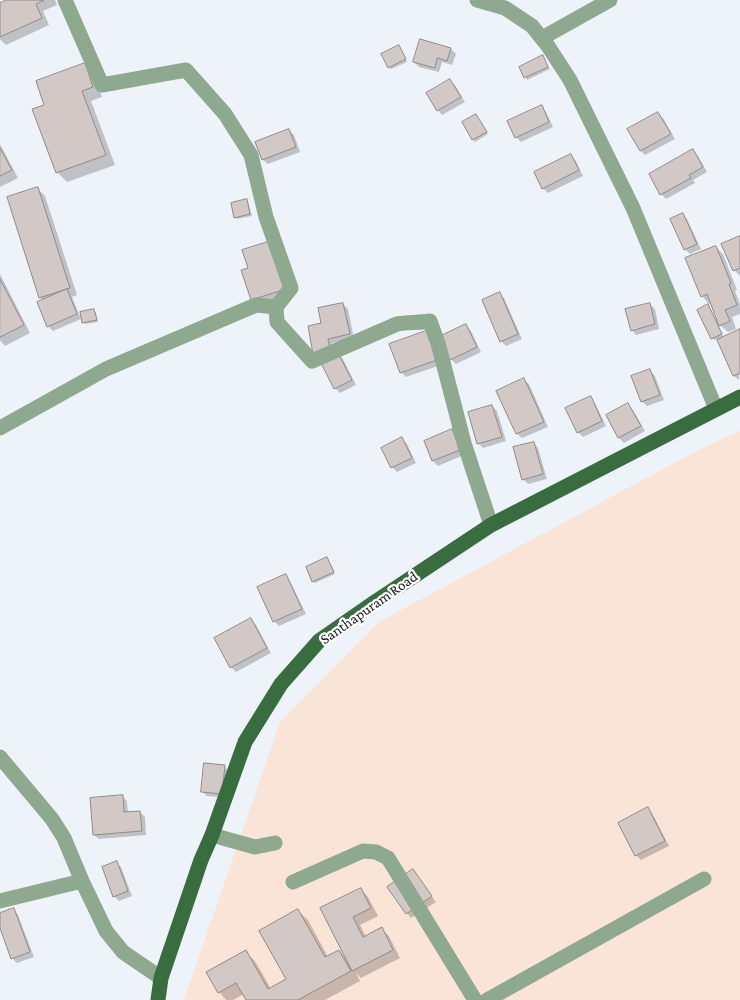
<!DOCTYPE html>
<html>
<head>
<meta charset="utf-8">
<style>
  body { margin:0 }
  canvas { display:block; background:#edf3f9 }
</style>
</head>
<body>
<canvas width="740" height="1000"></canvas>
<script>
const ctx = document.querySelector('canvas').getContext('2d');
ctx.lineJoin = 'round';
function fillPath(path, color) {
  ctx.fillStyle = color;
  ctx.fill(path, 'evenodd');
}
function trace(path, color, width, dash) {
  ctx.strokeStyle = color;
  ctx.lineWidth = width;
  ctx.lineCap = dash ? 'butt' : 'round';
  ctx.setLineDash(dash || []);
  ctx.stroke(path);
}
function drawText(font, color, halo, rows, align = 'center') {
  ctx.font = font + ' "Crimson Pro",serif';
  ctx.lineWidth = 4.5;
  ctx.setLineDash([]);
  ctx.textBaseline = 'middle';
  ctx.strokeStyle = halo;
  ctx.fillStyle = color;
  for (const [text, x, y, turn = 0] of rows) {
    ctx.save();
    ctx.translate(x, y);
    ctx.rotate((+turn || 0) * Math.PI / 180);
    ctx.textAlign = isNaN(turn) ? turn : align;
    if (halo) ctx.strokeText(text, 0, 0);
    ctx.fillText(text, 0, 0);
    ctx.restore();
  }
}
const commercial = new Path2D(`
  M740 431V1000H184L280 722 379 622 704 447Z`);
const shadow = new Path2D(`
  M10 0H55L57 5 43 11 49 25 6 45 0 39V5Z
  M420 41 451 49 456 54 452 65 442 62 439 72 419 67 414 62Z
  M399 47 407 62 391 69 389 67Z
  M543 57 550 69 527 80 520 67Z
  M84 65 94 75 102 97 91 101 115 165 67 182 57 172 46 105Z
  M450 81 455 85 465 102 442 115 438 110Z
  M542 107 546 112 553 127 521 142 516 137Z
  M658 113 663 118 675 139 645 155 641 151Z
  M476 115 488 134 475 142 463 123Z
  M289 130 294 135 300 152 268 164 263 160Z
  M0 144 18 178 0 187Z
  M693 151 698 156 707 172 693 180 695 183 666 199 661 194Z
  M571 156 576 161 583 176 548 193 543 188Z
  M38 189 45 196 77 295 72 297 81 319 53 331 48 326 43 301 40 297Z
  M246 200 248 202 252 216 237 219 235 217Z
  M683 214 687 219 701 249 690 254 685 249Z
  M740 237V275H739L734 270 723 245Z
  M716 247 723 254 737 290 735 291 740 304V314L732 317 736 329 728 332 720 325 712 303 709 304 702 296Z
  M250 269 293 296 259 306Z
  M0 274 30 333 5 346 0 340Z
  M499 293 504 298 522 339 506 346 501 341Z
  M343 304 348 309 354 339 332 343 335 355 319 358 322 324Z
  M650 304 655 309 659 329 636 335 632 330Z
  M710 308 724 338 740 331 739 380 734 376 717 339 714 340 712 338 698 310Z
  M94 311 96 313 98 322 85 324 83 322Z
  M466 326 471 331 481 352 456 364 451 359Z
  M426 332 441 365 406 377 401 372Z
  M338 354 343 359 356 385 340 393 335 388Z
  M650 371 655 376 664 400 647 406 642 401Z
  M524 380 529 384 548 427 522 438 517 434 498 392Z
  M590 398 595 403 606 426 583 437 578 432Z
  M628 405 633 410 645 431 624 443 619 438 608 416Z
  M492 406 497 411 506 441 483 448 478 443Z
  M452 431 456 436 464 455 438 466 433 461 426 441Z
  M402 439 407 444 416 463 397 472 392 467Z
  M534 443 538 448 547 479 528 484 523 479Z
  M329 561 335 574 315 583 313 581Z
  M286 576 290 581 306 614 279 626 274 621Z
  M251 620 256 625 271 653 236 672 231 667Z
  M224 766 229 771 226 798 207 796 202 791Z
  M122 796 127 801 128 813 140 812 145 817 146 835 99 839 94 835Z
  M647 809 652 813 669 846 641 860 636 855 620 823Z
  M116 863 121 867 132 896 119 901 114 896 103 868Z
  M413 871 436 902 411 918 407 913Z
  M361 889 368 897 378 916 360 925 366 937 381 929 389 936 400 958 361 978 356 973 360 981 325 1000H247L244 994 233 1000H226L219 992 245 952 255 961 271 989 288 979 298 911 308 920 328 957 339 951 347 960 322 909Z
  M14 910 18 915 34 957 17 963 12 958 0 925V915Z`);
const building = new Path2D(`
  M7 0H44L36 4 42 18 0 37V3Z
  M420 39 451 48 447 61 437 58 435 68 413 62Z
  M399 45 406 59 388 68 381 54Z
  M543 55 548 67 524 78 519 67Z
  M85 63 93 87 82 91 106 155 56 173 32 109 44 105 36 81Z
  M450 79 461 97 437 111 426 93Z
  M542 105 549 122 515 138 507 121Z
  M658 112 671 134 640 151 627 129Z
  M476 114 487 132 472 140 462 122Z
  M289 129 296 147 262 160 255 142Z
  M0 148 12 170 0 176Z
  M693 149 703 167 689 175 691 178 660 195 649 174Z
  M571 154 579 170 542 189 534 172Z
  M38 187 70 288 39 298 7 197Z
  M247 199 250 214 234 218 231 203Z
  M683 213 697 244 684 250 670 219Z
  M740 236V268L733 271 721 244Z
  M271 241 286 289 251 300 241 270 248 268 242 250Z
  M716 246 731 283 729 284 737 305 725 310 730 321 719 326 707 294 701 297 685 258Z
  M0 279 24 325 0 337Z
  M67 289 77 314 47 327 37 302Z
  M500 292 518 334 500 342 482 300Z
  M343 303 350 334 328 339 330 350 313 354 308 326 321 323 318 308Z
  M650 303 655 324 631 331 625 309Z
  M708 304 722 334 711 339 697 310Z
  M94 309 97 320 82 323 80 312Z
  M466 324 477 347 450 360 439 337Z
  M740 329V373L733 376 717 340Z
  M426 331 437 360 400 373 389 344Z
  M338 353 352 380 334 389 320 361Z
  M650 369 660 395 641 402 631 376Z
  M524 378 544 422 516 434 496 391Z
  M591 396 602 421 577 433 565 408Z
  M628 403 641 426 618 438 606 415Z
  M492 405 502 437 477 444 468 412Z
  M452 429 460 450 432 461 424 441Z
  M402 437 412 458 391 468 381 448Z
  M534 442 543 474 522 480 513 447Z
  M327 557 334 572 312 582 306 567Z
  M286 574 302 609 273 622 257 587Z
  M251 618 267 648 230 668 214 638Z
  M204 763 225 765 222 794 201 792Z
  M123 795 124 812 140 811 142 831 93 835 90 798Z
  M648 807 665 841 635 856 618 823Z
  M117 861 128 891 113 897 102 867Z
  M413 869 432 896 406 914 387 887Z
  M361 888 371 908 353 917 363 937 382 927 393 950 352 971 320 908Z
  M14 908 30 952 11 959 0 928V913Z
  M298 909 325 957 339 950 351 971 298 1000H246L236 983 218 993 206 972 246 950 268 989 286 979 259 931Z`);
const minor = new Path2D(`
  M65 0 102 85 186 70 225 114 251 155 266 217 291 288 276 307 277 322 312 361 397 324C408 322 419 323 430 321L438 343 464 443 491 525
  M477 0 505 8 532 26 548 46 570 80 633 208 716 409
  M542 38 610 0
  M0 428 106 369 256 305 276 307
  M0 757 52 819 64 838 82 881
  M212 835 255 847 275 843
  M293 882 363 851 376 852 388 858 475 1000
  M0 901 82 881 106 931 123 952 161 978
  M487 1000 704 879`);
const major = new Path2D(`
  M158 1000 161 978 201 860 212 835 245 742 281 684 319 641 375 602 491 525 740 397`);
const streetNames = [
  ["Santhapuram Road",369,608,-35]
];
fillPath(commercial, '#fae3d7');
fillPath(shadow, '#0003');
fillPath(building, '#d2c9c6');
trace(building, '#928987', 1);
trace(minor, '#8ea990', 15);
trace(major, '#396c3f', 15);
drawText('15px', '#131517', '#fff', streetNames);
</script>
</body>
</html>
